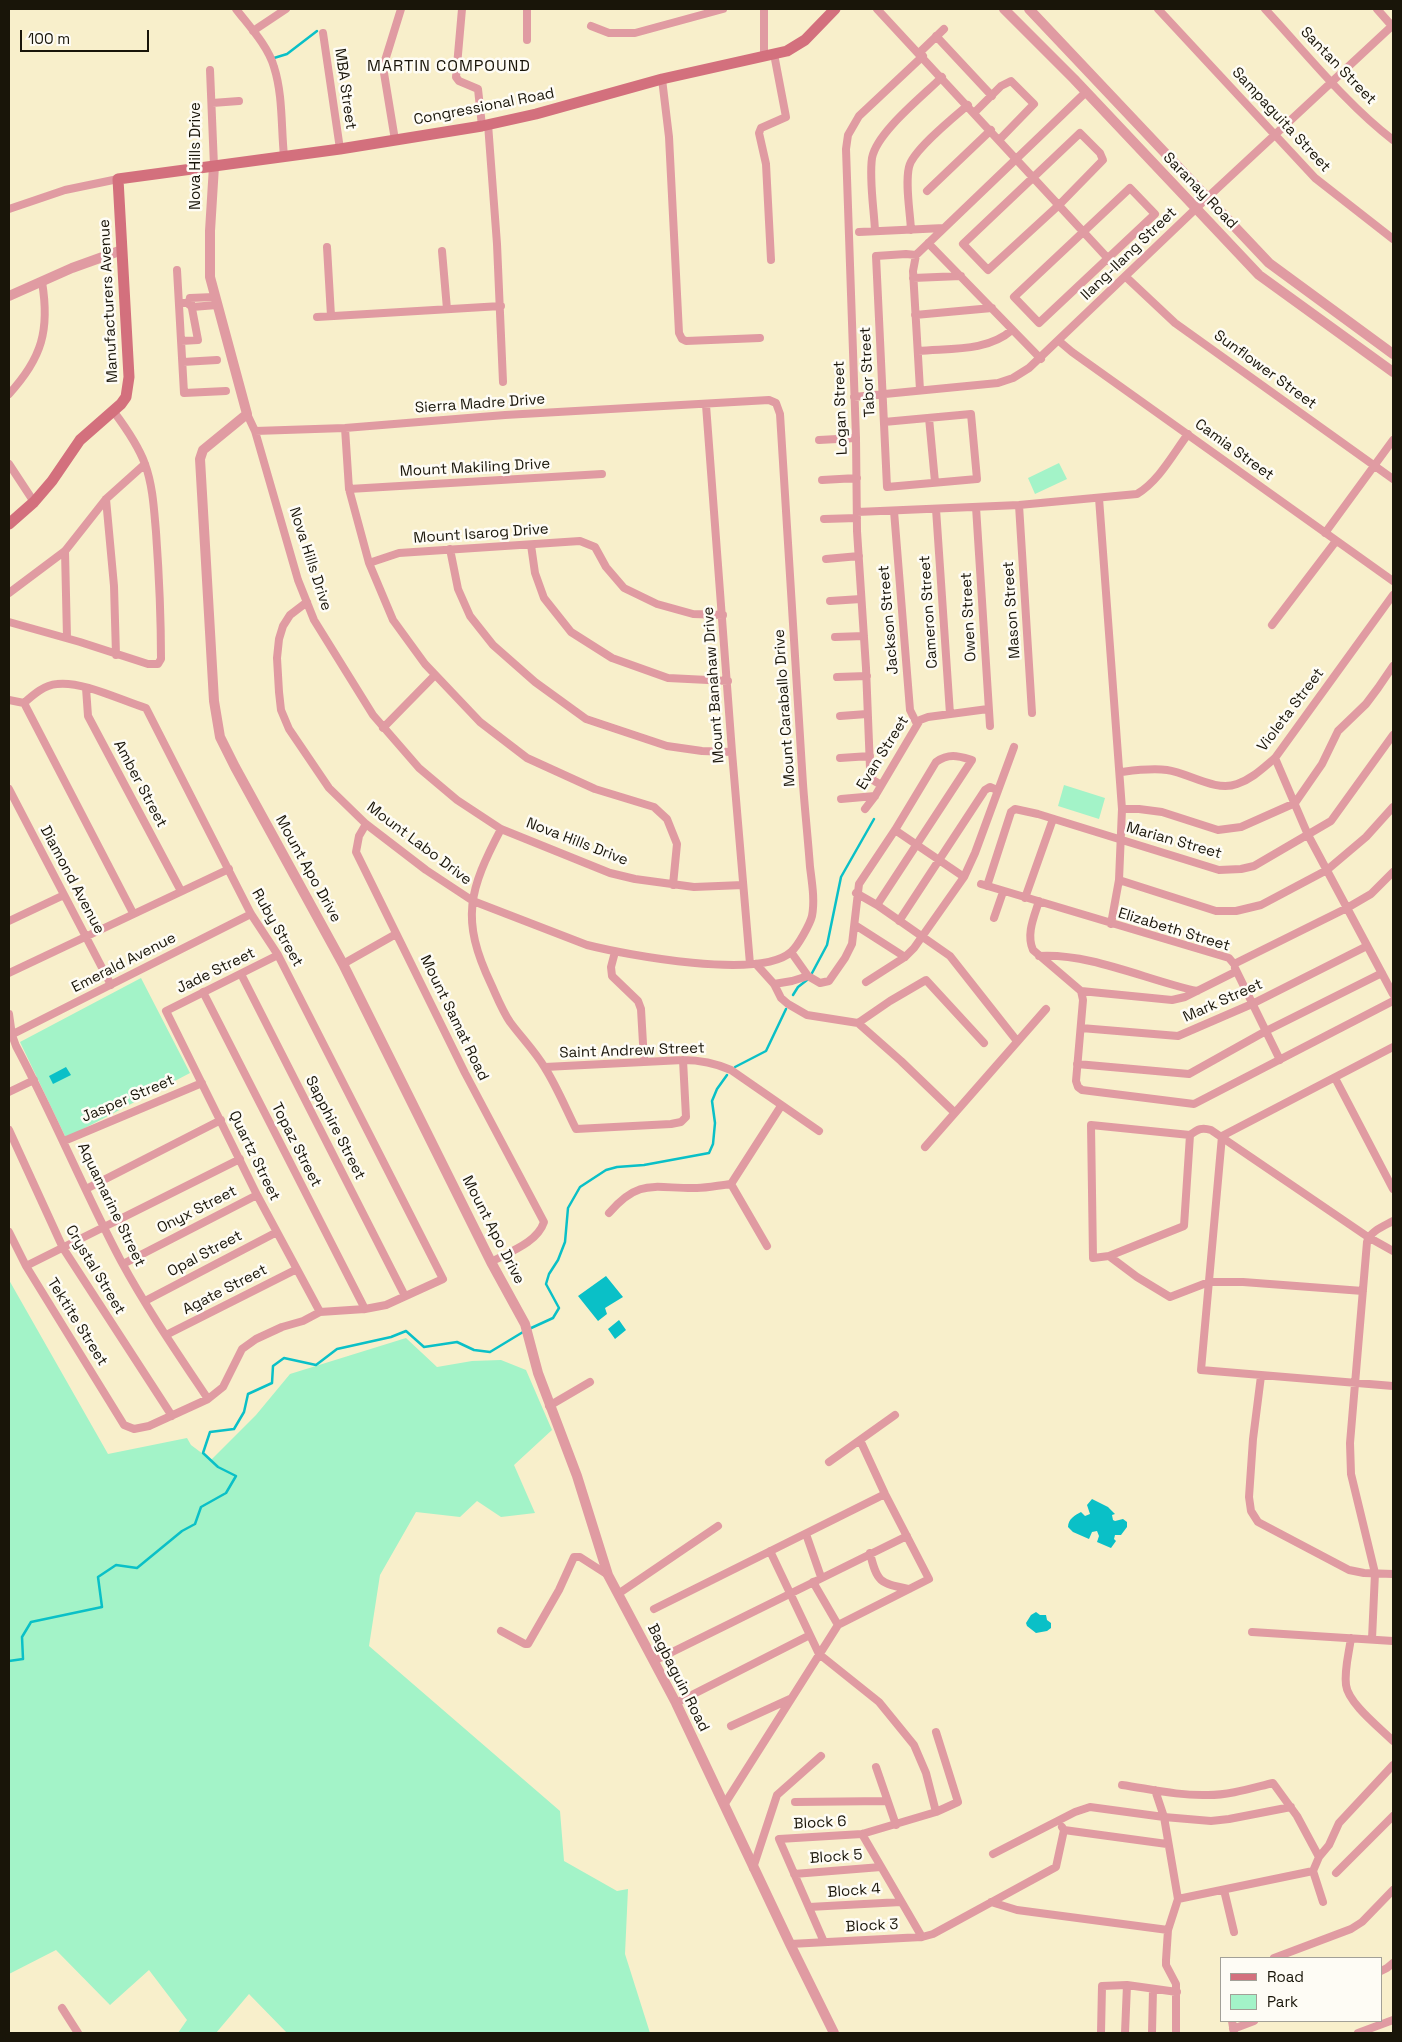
<!DOCTYPE html>
<html>
<head>
<meta charset="utf-8">
<style>
  body { margin:0 }
  #map { position:relative; width:1402px; height:2042px; overflow:hidden; background:#f8efcb; font-family:"Space Grotesk",sans-serif }
  canvas { display:block }
  .frame { position:absolute; inset:0; border:10px solid #191509; pointer-events:none }
  .legend { position:absolute; left:1220px; top:1957px; width:162px; height:65px; box-sizing:border-box; background:#fefcf5; border:1px solid #a2a097; margin:0; padding:6px 9px; list-style:none; font-size:15px; color:#191509 }
  .legend li { display:flex; align-items:center; gap:10px; height:25px }
  .legend b { width:25px; border:1px solid #a2a097 }
  .scale { position:absolute; left:20px; top:30px; width:129px; height:22px; box-sizing:border-box; border:2px solid #191509; border-top:0; padding-left:6px; font-size:15px; line-height:18px; white-space:nowrap; color:#191509; -webkit-text-stroke:4px #fefcf5; paint-order:stroke }
</style>
</head>
<body>
<div id="map">
<canvas width="1402" height="2042"></canvas>
<div class="frame"></div>
<ul class="legend">
<li><b style="height:6px;background:#d3707d"></b>Road</li>
<li><b style="height:14px;background:#a3f3c8"></b>Park</li>
</ul>
<div class="scale">100 m</div>
</div>
<script>
const ctx = document.querySelector('canvas').getContext('2d');
ctx.lineJoin = 'round';
function fillPath(path, color) {
  ctx.fillStyle = color;
  ctx.fill(path, 'evenodd');
}
function trace(path, color, width, dash) {
  ctx.strokeStyle = color;
  ctx.lineWidth = width;
  ctx.lineCap = dash ? 'butt' : 'round';
  ctx.setLineDash(dash || []);
  ctx.stroke(path);
}
function drawText(font, color, halo, rows, align = 'center') {
  ctx.font = font + ' "Space Grotesk",sans-serif';
  ctx.lineWidth = 5;
  ctx.setLineDash([]);
  ctx.textBaseline = 'middle';
  ctx.strokeStyle = halo;
  ctx.fillStyle = color;
  for (const [text, x, y, turn = 0] of rows) {
    ctx.save();
    ctx.translate(x, y);
    ctx.rotate((+turn || 0) * Math.PI / 180);
    ctx.textAlign = isNaN(turn) ? turn : align;
    if (halo) ctx.strokeText(text, 0, 0);
    ctx.fillText(text, 0, 0);
    ctx.restore();
  }
}
const green = new Path2D(`
  M1059 463 1067 479 1035 494 1028 478Z
  M1064 785 1105 798 1099 819 1058 806Z
  M141 978 190 1073 66 1138 20 1042Z
  M9 1280 108 1454 187 1438 191 1445 211 1460 256 1415 290 1374 406 1338 437 1367 472 1361 501 1360 526 1370 552 1430 514 1465 535 1513 501 1517 477 1501 460 1517 416 1512 380 1575 369 1646 560 1811 564 1861 617 1891 628 1889 625 1954 650 2033H287L249 1994 216 2033H178L187 2020 149 1970 110 2005 56 1950 9 1974Z`);
const water = new Path2D(`
  M66 1067 71 1075 53 1084 49 1076Z
  M606 1276 623 1297 605 1308 607 1314 598 1321 578 1296Z
  M619 1320 626 1330 615 1339 608 1329Z
  M1092 1499 1108 1507 1115 1514 1112 1515 1113 1520 1115 1521 1123 1519 1127 1522V1527L1121 1535H1115L1114 1539 1116 1541 1111 1548 1097 1542 1099 1536 1097 1531 1092 1532 1089 1539 1073 1532 1068 1527C1068 1519 1075 1515 1081 1512L1085 1516 1090 1514 1087 1505Z
  M1036 1612 1040 1615H1046L1047 1620 1051 1623V1628L1047 1631 1036 1633 1027 1626 1026 1623 1031 1615Z`);
const stream = new Path2D(`
  M274 58 287 54 317 31
  M811 975 827 945 841 877 874 819
  M793 995 798 987 807 980
  M735 1067 766 1051 786 1009
  M529 1329 553 1318 559 1308 546 1284 549 1274 558 1260 565 1242 568 1208 580 1187 606 1170 617 1167 644 1165 709 1153 713 1144 715 1123 712 1101 717 1089 727 1075
  M9 1661 23 1659 22 1637 31 1622 102 1607 98 1577 116 1565 137 1568 182 1531 195 1524 201 1507 226 1493 236 1476 218 1467 203 1453 210 1432 234 1429 244 1412 248 1394 272 1383 273 1366 284 1358 316 1365 337 1349 391 1337 406 1331 424 1347 457 1342 474 1350 490 1352 523 1332`);
const minor = new Path2D(`
  M236 9C249 26 268 46 274 67 283 95 281 127 284 156
  M462 9 456 77 459 81 478 89 482 126
  M527 9V40
  M764 9V57
  M877 9 1114 265
  M1158 9 1315 178 1393 239
  M1265 9C1304 51 1347 105 1393 140
  M1377 9 1392 26
  M591 26 609 33H635L723 9
  M253 31 286 9
  M323 33 340 149
  M936 36 992 96
  M919 53 944 29
  M210 70 214 166
  M662 79 669 137 679 333 682 339 686 341 760 338
  M212 103 239 101
  M975 112 1001 86 1011 81 1034 104 1000 139
  M488 124 497 244 503 382
  M1080 133 1100 153 1103 160 1060 204 988 270 963 244Z
  M395 140 383 67 401 9
  M1130 188 1155 214 1039 323 1014 297Z
  M927 191 991 130
  M9 209 65 190 118 179
  M911 230C910 211 905 184 909 167 912 151 954 117 968 105
  M875 231C874 209 869 180 872 158 877 132 923 96 942 77
  M859 232 944 228
  M928 243 1041 359
  M327 247 331 316
  M442 251 447 309
  M771 260 766 164 759 133 761 128 786 117 774 54
  M177 270 184 393 226 391
  M1126 277 1175 323 1393 479
  M913 278 961 276
  M189 301 190 298 214 297
  M179 303H187L192 307 217 305
  M915 315 992 308
  M317 317 501 306
  M181 341 198 340 190 298
  M1059 341 1072 352 1393 581
  M918 351C950 348 987 352 1012 330
  M183 362 217 360
  M920 390 913 271 916 255 1086 92
  M9 394C42 358 50 330 42 282
  M854 397 998 383 1013 378 1029 368 1208 197 1393 25
  M706 405 732 752 750 964
  M247 414 255 431 298 580 314 620 373 715 419 768 457 800 501 829 610 873 635 879 694 887 743 885
  M929 418 935 482
  M884 422 971 414 977 479 887 487 876 256 906 254 916 255
  M345 428 349 489 369 563 393 620 425 664 480 722 527 758 595 789 654 807 667 819 677 844 673 885
  M255 431 345 428 505 415 769 400 776 403 780 414C788 538 795 661 803 784 805 812 808 839 810 867 812 883 815 900 812 916 810 924 798 946 791 952 760 980 627 955 587 945L473 901 426 870 366 824 329 788 289 729 281 710 279 692 277 658 279 639 283 626 290 615 307 602
  M819 440 856 438
  M9 464 34 502
  M822 480 857 478
  M349 489 602 474
  M1099 498 1122 809 1119 880 1111 924
  M106 499 114 586 116 655
  M1019 505 1032 713
  M976 507 990 726
  M936 509 950 714
  M894 511 910 710 917 724
  M857 512 1019 505 1137 494C1159 481 1173 454 1188 434
  M824 519 857 518
  M1325 533 1393 440
  M531 545 535 573 544 598 571 632 612 658 668 678 728 681
  M450 549 458 589 470 616 493 645 535 682 586 719 667 746 702 751 732 752
  M65 551 67 638
  M826 559 859 556
  M369 563 399 553 580 541 595 547 606 567 624 588 657 604 693 614 723 615
  M9 593 65 551 106 499 145 464
  M830 601 861 599
  M9 622 80 642 148 664H158L161 659C161 616 159 574 156 532 154 510 153 486 145 464 138 445 126 428 114 412
  M1272 625 1336 541
  M835 637 864 636
  M837 677 867 676
  M86 688 88 716 181 891
  M9 700 24 703 133 913
  M840 716 867 714
  M383 728 435 675
  M840 758 870 756
  M1275 758 1308 835 1393 994
  M1121 772C1137 770 1151 768 1167 770 1189 773 1215 792 1237 784 1252 779 1263 768 1275 758L1393 595
  M881 785 873 780 870 768 866 668 857 531 856 438 846 149 848 135 859 116 923 56
  M9 789 111 985
  M841 799 875 796
  M865 809 875 796 920 720 928 717 988 709
  M1122 809H1139L1162 812 1218 830 1241 827 1295 803 1322 764 1338 731 1366 704 1378 688 1393 666
  M366 824 359 836 356 852 465 1073 544 1222C537 1243 509 1252 491 1262
  M501 829C469 890 460 919 491 984 497 997 502 1010 510 1022 521 1037 535 1051 545 1068 557 1087 566 1109 576 1129L671 1124 681 1122 686 1117 683 1060
  M895 830 964 877
  M1119 880 1216 911H1236L1261 905 1327 870 1366 837 1393 807
  M981 884 1229 958 1234 964
  M987 886 1011 812 1015 809 1038 814 1219 870 1241 869 1254 866 1331 821 1393 735
  M856 893 877 905 950 956 1017 1041
  M1025 898 1053 819
  M1039 901C1034 917 1026 934 1033 950L1081 991 1172 1000 1185 997 1235 972
  M994 918 1003 892
  M9 921 64 895
  M899 921 985 790 990 787 997 790
  M855 925 905 957
  M615 952 611 967 612 976 638 1001 641 1009 644 1061
  M791 952 808 976 820 983 829 981 845 958 852 944 859 884 895 830 936 762C949 753 958 756 972 760L877 905
  M278 955 166 1011 257 1195 320 1312
  M1039 956C1091 953 1146 980 1197 991
  M343 964 396 934
  M756 964 774 984 781 998 788 1004 807 1015 858 1023 901 1061 954 1112
  M1234 964 1347 908 1371 894 1393 872
  M1235 968 1280 1060
  M9 973 229 869
  M241 974 405 1296
  M866 982 905 957 914 948 964 877 975 853 1014 747
  M774 984 792 981 808 976
  M1081 991 1083 1000 1076 1081 1078 1087 1082 1090 1194 1104 1393 1001
  M203 992 365 1309
  M9 1014 12 1035 16 1046C54 1117 84 1191 121 1261 147 1309 178 1354 208 1399
  M858 1023 890 1001 926 980 984 1043
  M1081 1028 1178 1036 1252 1004 1367 946
  M9 1036 251 914
  M1393 1047 1222 1136 1201 1370 1393 1386
  M1077 1064 1189 1074 1266 1031 1382 973
  M545 1067 683 1060C701 1060 715 1063 731 1070L819 1131
  M1335 1078 1393 1189
  M9 1092 34 1080
  M9 1130 63 1248 172 1416
  M1190 1135 1184 1226 1109 1256 1093 1258 1091 1125 1190 1135C1198 1129 1202 1127 1211 1130L1368 1237 1393 1251
  M64 1141 202 1083
  M925 1147 1046 1009
  M731 1184 781 1106
  M731 1184 767 1246
  M86 1189 221 1120
  M609 1213C640 1177 655 1189 697 1188 708 1188 720 1185 731 1184
  M9 1232 26 1266 124 1425 134 1429 149 1426 208 1399 223 1387 242 1349 256 1339 282 1327 303 1321 320 1312 365 1309 386 1305 443 1279 278 955 251 914 146 708C120 700 83 681 57 684 44 685 33 695 24 703
  M1109 1256 1137 1277 1170 1297 1209 1282H1243L1363 1291
  M123 1264 257 1195
  M26 1266 240 1159
  M145 1301 277 1232
  M166 1335 297 1269
  M1261 1376 1253 1439 1249 1497 1251 1511 1258 1522 1349 1570 1364 1573 1393 1574
  M549 1406 590 1382
  M829 1462 895 1415
  M806 1534 821 1577
  M770 1551 819 1654 879 1702 914 1745 926 1773 936 1812
  M870 1553C877 1583 880 1583 909 1589
  M813 1582 838 1625
  M618 1594 718 1526
  M654 1609 885 1494
  M501 1631 525 1644H528L559 1590 574 1557H580L608 1575
  M1252 1632 1393 1641
  M1351 1638C1349 1653 1344 1670 1346 1685 1348 1703 1380 1728 1393 1741
  M1372 1639 1375 1573 1351 1474 1350 1443 1367 1242C1370 1231 1384 1226 1393 1221
  M654 1661 907 1536
  M676 1703 810 1635
  M731 1726 790 1699
  M876 1767 896 1825
  M1122 1785C1150 1789 1179 1796 1208 1795 1230 1795 1252 1788 1273 1783L1297 1816 1319 1857
  M1155 1790 1164 1817 1178 1899 1168 1930 1166 1960V1965L1176 1984V2033
  M795 1802 887 1801
  M724 1805 838 1625 929 1579 885 1494 860 1440
  M1062 1827 1064 1830 1167 1844
  M862 1834 922 1937
  M993 1854 1075 1812 1090 1807 1164 1817 1211 1821 1229 1819 1291 1807
  M753 1868 777 1795 821 1756
  M1336 1873 1393 1816
  M794 1874 881 1867
  M1224 1890 1234 1932
  M1178 1899 1313 1871
  M991 1902 1017 1910 1168 1930
  M1323 1902 1313 1871 1319 1857 1329 1845 1339 1823 1393 1765
  M809 1907 901 1902
  M824 1942 779 1839 862 1834 936 1812 958 1802 936 1732
  M790 1944 922 1937 933 1934 1056 1867 1064 1830
  M1274 1958 1351 1929 1362 1922 1393 1890
  M1381 1971 1387 1968 1393 1963
  M62 2008 78 2033
  M1232 2021 1234 2033
  M1233 2029 1254 2021
  M1101 2033 1102 1986 1127 1985 1177 1992
  M1125 2033 1127 1985
  M1152 2033 1153 1989
  M1358 2033 1393 2020`);
const tertiary = new Path2D(`
  M1004 9 1074 79 1259 275 1393 372
  M1029 9 1269 263 1393 354
  M214 166 210 231V277L247 414 203 450 200 459 214 701 220 737 235 767 343 964 491 1262 525 1324 538 1373 577 1476 608 1575 676 1703 790 1944 834 2033
  M9 296 72 268 122 250`);
const secondary = new Path2D(`
  M9 524 34 502 52 481 80 440 121 404 126 397 129 377 118 179 340 149 482 126 536 114 662 79 787 51 805 40 835 9`);
const streetNames = [
  ["Santan Street",1338,66,46],
  ["MBA Street",345,89,82],
  ["Congressional Road",484,107,-11],
  ["Sampaguita Street",1281,120,47],
  ["Nova Hills Drive",196,156,-90],
  ["Saranay Road",1200,191,46],
  ["Ilang-Ilang Street",1129,254,-44],
  ["Manufacturers Avenue",109,301,-93],
  ["Sunflower Street",1265,370,36],
  ["Tabor Street",868,372,-93],
  ["Sierra Madre Drive",480,404,-4],
  ["Logan Street",841,408,-92],
  ["Camia Street",1234,450,36],
  ["Mount Makiling Drive",475,468,-3],
  ["Mount Isarog Drive",481,534,-4],
  ["Nova Hills Drive",310,559,72],
  ["Mason Street",1012,610,-94],
  ["Cameron Street",929,612,-94],
  ["Owen Street",969,617,-93],
  ["Jackson Street",889,620,-95],
  ["Mount Banahaw Drive",714,685,-94],
  ["Mount Caraballo Drive",785,708,-94],
  ["Violeta Street",1291,710,-53],
  ["Evan Street",883,753,-58],
  ["Amber Street",140,784,62],
  ["Marian Street",1174,841,16],
  ["Nova Hills Drive",577,842,21],
  ["Mount Labo Drive",419,844,37],
  ["Mount Apo Drive",308,869,61],
  ["Diamond Avenue",72,880,62],
  ["Ruby Street",277,928,60],
  ["Elizabeth Street",1174,930,17],
  ["Emerald Avenue",124,963,-27],
  ["Jade Street",216,971,-26],
  ["Mark Street",1223,1001,-24],
  ["Mount Samat Road",454,1018,64],
  ["Saint Andrew Street",632,1051,-2],
  ["Jasper Street",128,1099,-23],
  ["Sapphire Street",335,1128,63],
  ["Topaz Street",296,1145,63],
  ["Quartz Street",254,1156,64],
  ["Aquamarine Street",111,1205,64],
  ["Onyx Street",197,1210,-27],
  ["Mount Apo Drive",493,1230,63],
  ["Opal Street",205,1254,-28],
  ["Crystal Street",95,1270,59],
  ["Agate Street",225,1290,-27],
  ["Tektite Street",77,1322,58],
  ["Bagbaguin Road",678,1678,63],
  ["Block 6",820,1823,-3],
  ["Block 5",836,1857,-4],
  ["Block 4",854,1891,-4],
  ["Block 3",872,1926,-3]
];
const neighbourhoodNames = [
  ["MARTIN COMPOUND",449,67]
];
fillPath(green, '#a3f3c8');
fillPath(water, '#0ac0c7');
trace(stream, '#0ac0c7', 2.5);
trace(minor, '#e09ba2', 8);
trace(tertiary, '#e09ba2', 10);
trace(secondary, '#d3707d', 11);
drawText('15px', '#191509', '#fefcf5', streetNames);
ctx.letterSpacing = '1px';
drawText('16px', '#191509', '#fefcf5', neighbourhoodNames);
ctx.letterSpacing = '0px';
</script>
</body>
</html>
